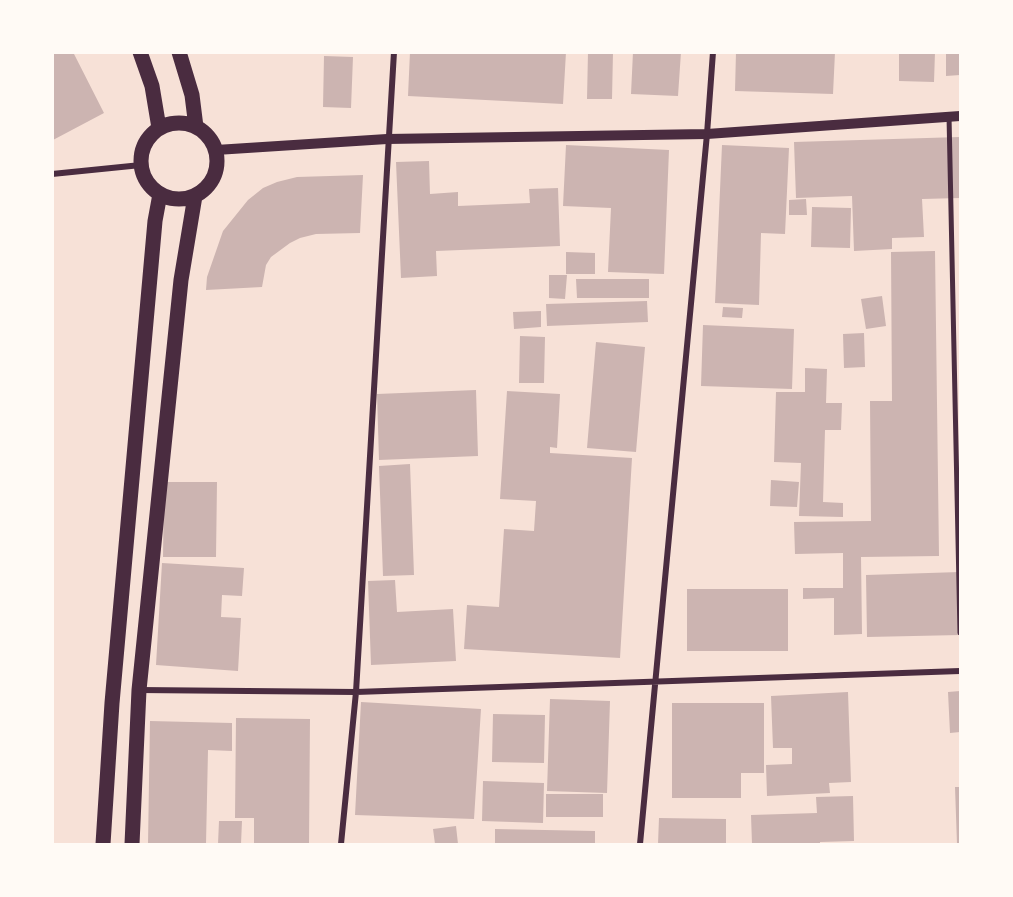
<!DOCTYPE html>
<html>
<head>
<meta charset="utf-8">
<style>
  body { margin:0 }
  #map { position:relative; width:1013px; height:897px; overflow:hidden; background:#f7e1d7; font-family:"Fira Sans Condensed",sans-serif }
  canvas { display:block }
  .frame { position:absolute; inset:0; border:54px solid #fffaf5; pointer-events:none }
</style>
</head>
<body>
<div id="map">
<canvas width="1013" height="897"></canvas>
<div class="frame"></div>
</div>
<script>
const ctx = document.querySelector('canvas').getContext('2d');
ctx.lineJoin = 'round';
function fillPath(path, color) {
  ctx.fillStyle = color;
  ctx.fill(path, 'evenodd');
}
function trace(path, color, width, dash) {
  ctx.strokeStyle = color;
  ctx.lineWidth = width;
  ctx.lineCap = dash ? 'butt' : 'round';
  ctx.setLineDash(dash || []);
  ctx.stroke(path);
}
const building = new Path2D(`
  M52 52H73L104 113 53 140Z
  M410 52H566L563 104 408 96Z
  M588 52H613L612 99H587Z
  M633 52H681L678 96 631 94Z
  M736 52H835L833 94 735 91Z
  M899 52H935L934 82 899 81Z
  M946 52H960V75L946 76Z
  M324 56 353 57 351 108 323 107Z
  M960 137V198L922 199 924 237 892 238V249L854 251 852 196 796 198 794 142Z
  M566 145 669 150 664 274 608 272 611 208 563 206Z
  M722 145 789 148 785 234 761 233 759 305 715 303Z
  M429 161 430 194 458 192V206L530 203 529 189 558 188 560 246 436 251 437 276 401 278 396 162Z
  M363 175 360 233 316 234 300 238 290 243 271 257 266 265 262 287 206 290 207 277 223 231 248 200 263 188 277 182 297 177Z
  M806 199 807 215H789V200Z
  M812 207 851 208 850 248 811 247Z
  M935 251 939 556 861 557 862 634 834 635V598L803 599V588H843V553L795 554 794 522 871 521 870 401H892L891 252Z
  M566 252 595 253V274H566Z
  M549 275H567L565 299 549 298Z
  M576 279H649V298H577Z
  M882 296 886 326 866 329 861 299Z
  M647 301 648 322 547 326 546 304Z
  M723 307 743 308 742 318 722 317Z
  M541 311V327L514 329 513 312Z
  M703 325 794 329 792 389 701 386Z
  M864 333 865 367 844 368 843 334Z
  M520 336 545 337 544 383H519Z
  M596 342 645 347 636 452 587 448Z
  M805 368 827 369 826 403H842L841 430H825L823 502 843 503V517L799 516 801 463 774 462 776 392H805Z
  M476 390 478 456 379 460 377 394Z
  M507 391 560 394 557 448 550 447V453L632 458 620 658 464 649 467 605 499 607 504 529 534 531 536 501 500 499Z
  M410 464 414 575 383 576 379 466Z
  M771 480 799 482 797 507 770 506Z
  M164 482H217L216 557H163Z
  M162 563 244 568 242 596 222 595 221 617 241 618 238 671 156 665Z
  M960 572V635L867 637 866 575Z
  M395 580 397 612 453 609 456 661 371 665 368 581Z
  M687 589H788V651H687Z
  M960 691V732L950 733 948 692Z
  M848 692 851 782 829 783 830 793 767 796 766 765 792 764V748H773L771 696Z
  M550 699 610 701 607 793 547 791Z
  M361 702 481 709 474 819 355 815Z
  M672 703H764V773H741V798H672Z
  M493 714 545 715 544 763 492 762Z
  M236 718 310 719 309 844H254V818H235Z
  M150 721 232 723V751L208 750 206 844H148Z
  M483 781 544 783 543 823 482 821Z
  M955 787H960V844H957Z
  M546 794H603V817H546Z
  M853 796 854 841 820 842V844H752L751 815 817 813 816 797Z
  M659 818 726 819V844H658Z
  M219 821H242L241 844H218Z
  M456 826 458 844H435L433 829Z
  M495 829 595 831V844H495Z`);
const pedestrian = new Path2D(`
  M949 116 960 633`);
const minor = new Path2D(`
  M52 174 141 165
  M139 690 356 692 960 671
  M341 844 356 692 394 52
  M640 844 707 134 713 52`);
const tertiary = new Path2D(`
  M216 150 387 139 707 134 960 116`);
const primary = new Path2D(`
  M140 52 152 86 159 128
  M179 52 192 95 196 127
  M141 161a38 38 0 1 1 76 0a38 38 0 1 1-76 0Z
  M103 844 112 703 155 221 160 194
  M132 844 139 690 181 280 195 196`);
fillPath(building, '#ccb4b1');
trace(pedestrian, '#4a2c40', 5);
trace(minor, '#4a2c40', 6);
trace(tertiary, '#4a2c40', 10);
trace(primary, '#4a2c40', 15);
</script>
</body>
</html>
